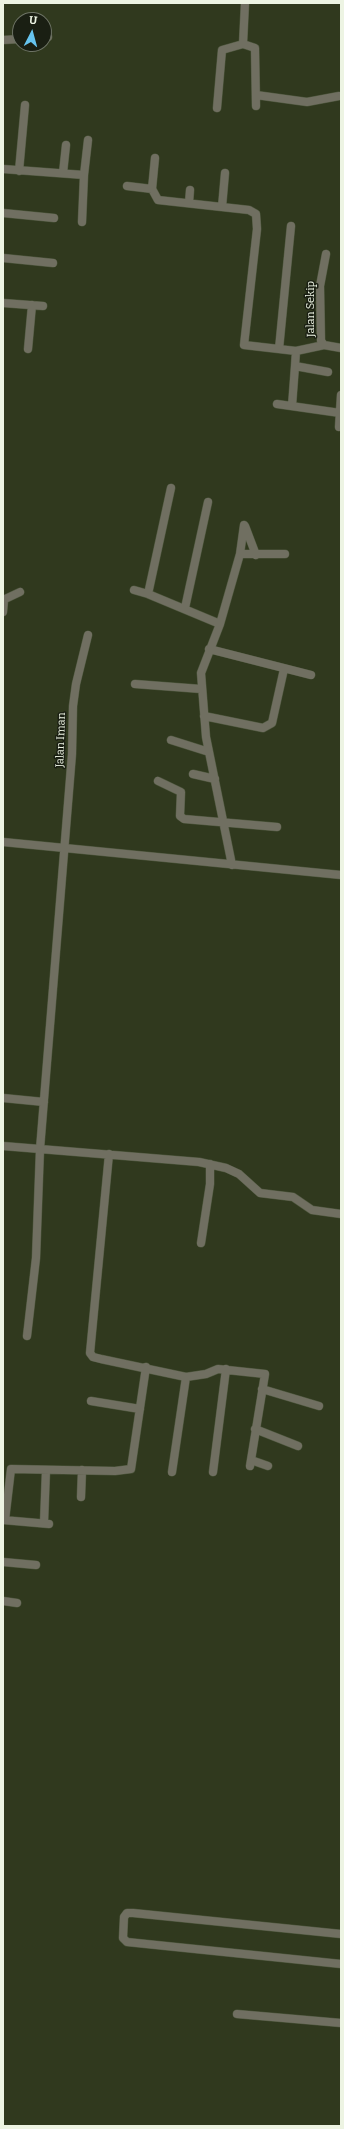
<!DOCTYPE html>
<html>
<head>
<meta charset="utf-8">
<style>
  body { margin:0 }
  #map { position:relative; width:344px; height:2129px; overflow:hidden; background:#30391e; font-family:Bitter,serif }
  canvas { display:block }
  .frame { position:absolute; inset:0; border:4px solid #edf4e3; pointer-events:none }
  .north { position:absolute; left:12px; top:12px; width:40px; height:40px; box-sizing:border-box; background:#1a1f13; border:1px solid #6e7466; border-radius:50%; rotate:6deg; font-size:11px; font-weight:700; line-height:16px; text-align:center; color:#edf4e3 }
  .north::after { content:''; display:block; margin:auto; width:14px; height:18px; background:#66c4ef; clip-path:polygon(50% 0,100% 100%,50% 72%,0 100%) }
</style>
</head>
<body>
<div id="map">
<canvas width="344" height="2129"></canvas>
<div class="frame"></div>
<div class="north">U</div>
</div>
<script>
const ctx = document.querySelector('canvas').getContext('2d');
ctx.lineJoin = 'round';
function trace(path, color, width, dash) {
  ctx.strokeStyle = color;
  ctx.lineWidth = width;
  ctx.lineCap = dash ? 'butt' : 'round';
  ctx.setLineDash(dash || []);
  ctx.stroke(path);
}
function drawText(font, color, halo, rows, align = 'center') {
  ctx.font = font + ' Bitter,serif';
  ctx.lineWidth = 3;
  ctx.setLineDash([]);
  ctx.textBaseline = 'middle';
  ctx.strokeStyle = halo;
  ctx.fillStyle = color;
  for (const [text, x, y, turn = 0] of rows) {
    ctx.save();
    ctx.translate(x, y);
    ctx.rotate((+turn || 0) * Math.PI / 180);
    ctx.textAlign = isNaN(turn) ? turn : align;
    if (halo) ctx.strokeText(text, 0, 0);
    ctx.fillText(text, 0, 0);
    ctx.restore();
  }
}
const street = new Path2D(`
  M44 37H48
  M3 40 20 39
  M243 44 255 48 256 106
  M256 95 307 102 339 96
  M217 108 222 50 243 44 245 3
  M3 169 84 175
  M19 171 25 105
  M63 173 66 145
  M127 186 152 189 158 200 249 210 256 214 257 229 244 345 296 351 324 345
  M152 189 155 158
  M189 203 190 190
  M222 207 225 173
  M3 213 54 218
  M82 222 84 175 88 140
  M326 254 320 286 321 341 324 345 341 348
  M3 258 53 263
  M3 303 43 306
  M28 349 32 305
  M279 349 291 226
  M296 351 295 366 328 372
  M277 404 340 413
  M292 406 295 366
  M339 427 341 395
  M171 488 148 594 220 624
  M245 526 256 555
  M240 554H285
  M134 590 148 594
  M3 600 20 592
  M185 608 208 502
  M3 612 4 600
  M209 649 311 675
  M135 684 201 689
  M204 716 263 728 272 723 284 669
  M171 740 209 752
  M193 774 215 779
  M158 781 181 792 180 816 184 819 277 827
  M3 842 341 875
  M232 865 206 737 201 673 220 624 240 554 244 525
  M3 1098 44 1102
  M3 1146 199 1162 226 1168 239 1174 260 1193 293 1197 312 1210 341 1214
  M109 1154 90 1353 93 1357 101 1359 186 1377 172 1472
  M201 1243 210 1184V1164
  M27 1336 36 1258 40 1149 72 754 73 706 76 684 88 635
  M186 1377 206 1374 218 1369 265 1374 250 1466
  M262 1389 319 1406
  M91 1401 140 1409
  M255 1429 298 1446
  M251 1460 268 1466
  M213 1472 226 1369
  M81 1497 82 1470
  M3 1520 49 1524
  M5 1520 11 1469 115 1471 131 1469 146 1367
  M44 1523 46 1470
  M3 1562 36 1565
  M3 1601 17 1603
  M341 1934 133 1913H127L124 1917 123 1938 127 1942 341 1964
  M237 2014 341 2023`);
const streetNames = [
  ["Jalan Sekip",311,309,-90],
  ["Jalan Iman",61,740,-88]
];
trace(street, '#4e573e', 9);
trace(street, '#706f61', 8);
drawText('11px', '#edf4e3', '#1a1f13', streetNames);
</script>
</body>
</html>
